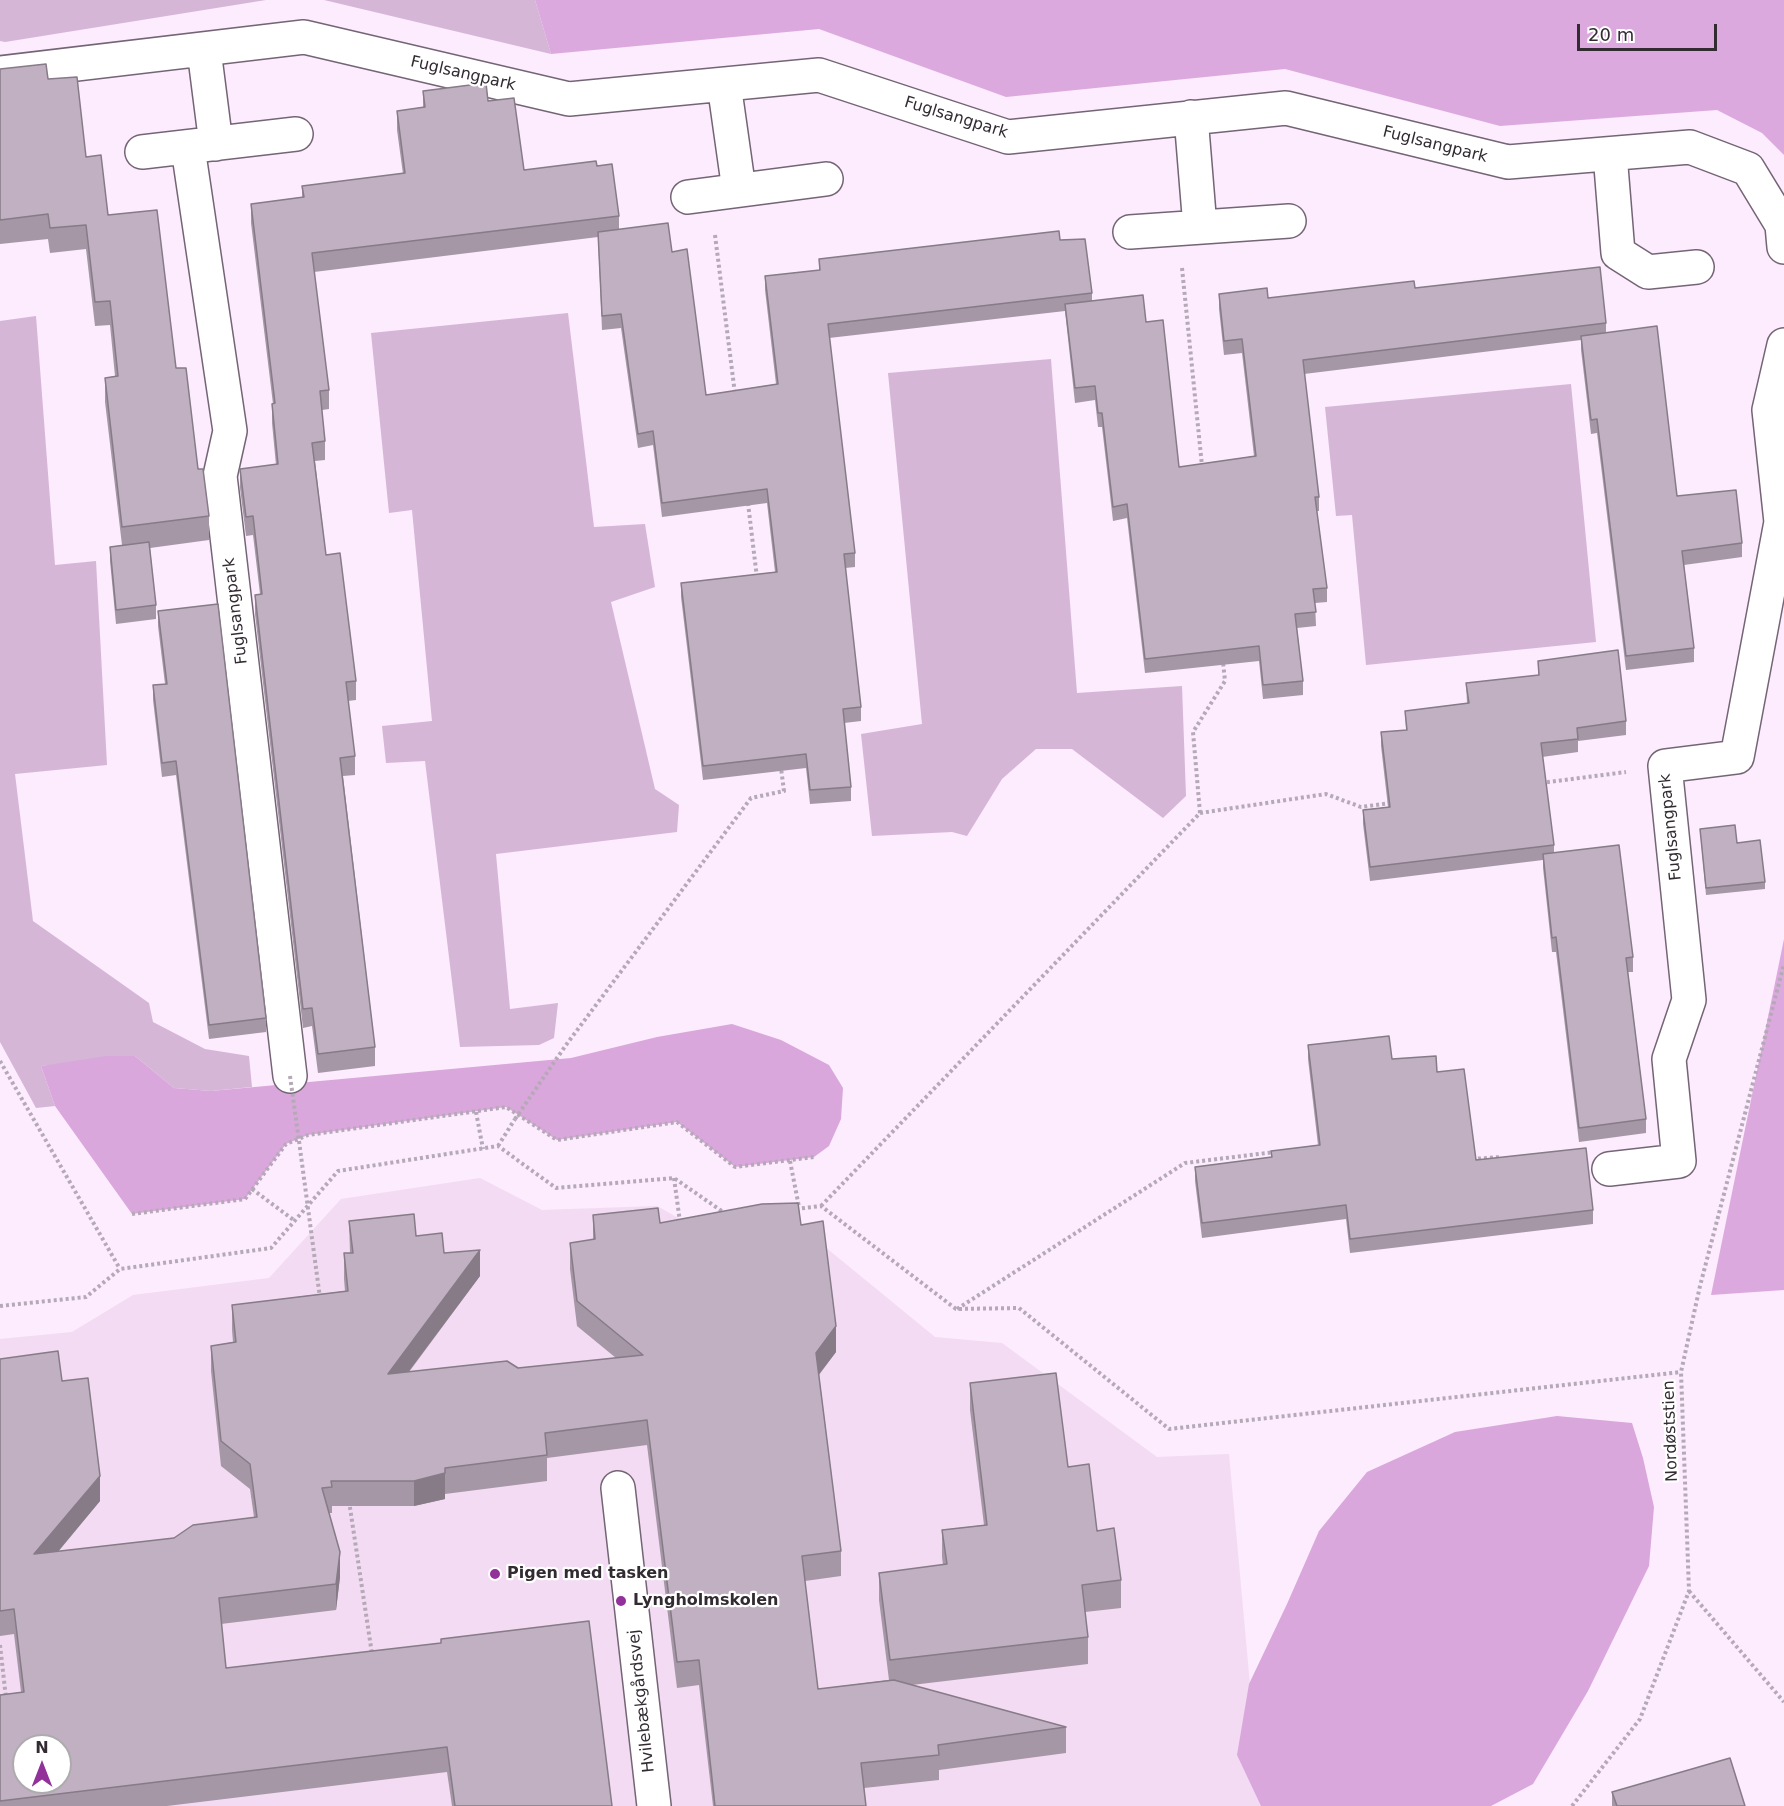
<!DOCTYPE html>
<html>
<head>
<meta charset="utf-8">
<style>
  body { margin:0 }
  #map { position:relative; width:1784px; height:1806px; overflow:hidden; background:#fdebfe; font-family:"DejaVu Sans",sans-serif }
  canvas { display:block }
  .north { position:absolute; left:12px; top:1734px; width:60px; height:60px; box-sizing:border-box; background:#fff; border:2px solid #adabad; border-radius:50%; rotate:0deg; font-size:16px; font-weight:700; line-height:24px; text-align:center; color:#322c32 }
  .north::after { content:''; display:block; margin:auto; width:21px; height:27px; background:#913199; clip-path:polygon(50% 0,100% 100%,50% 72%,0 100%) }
  .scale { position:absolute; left:1577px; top:24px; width:140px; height:27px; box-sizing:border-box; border:3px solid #322c32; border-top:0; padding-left:8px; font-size:18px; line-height:21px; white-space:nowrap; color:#322c32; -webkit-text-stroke:4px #fff; paint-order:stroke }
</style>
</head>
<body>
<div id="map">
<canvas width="1784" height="1806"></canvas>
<div class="north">N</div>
<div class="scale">20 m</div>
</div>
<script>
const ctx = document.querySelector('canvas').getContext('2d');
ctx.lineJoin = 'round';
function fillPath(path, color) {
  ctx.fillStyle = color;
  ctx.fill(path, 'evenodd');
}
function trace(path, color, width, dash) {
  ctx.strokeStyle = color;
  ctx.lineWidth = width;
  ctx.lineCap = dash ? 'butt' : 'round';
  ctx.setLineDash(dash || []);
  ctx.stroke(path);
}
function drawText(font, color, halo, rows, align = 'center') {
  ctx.font = font + ' "DejaVu Sans",sans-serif';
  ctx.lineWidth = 4.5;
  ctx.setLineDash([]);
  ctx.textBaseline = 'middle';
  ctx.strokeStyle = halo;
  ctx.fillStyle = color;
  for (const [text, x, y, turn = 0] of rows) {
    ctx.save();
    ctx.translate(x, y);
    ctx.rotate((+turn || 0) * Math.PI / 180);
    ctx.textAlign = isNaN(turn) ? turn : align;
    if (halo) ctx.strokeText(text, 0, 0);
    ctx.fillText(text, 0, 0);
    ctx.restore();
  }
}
const built = new Path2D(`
  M480 1178 542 1210 657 1206 705 1233H808L935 1337 1002 1343 1157 1457 1229 1454 1261 1806H0V1339L72 1332 133 1295 269 1278 341 1199ZM24 1746H60V1782H24Z`);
const green = new Path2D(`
  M0 0H266L5 42 0 41Z
  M324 0H535L551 54Z
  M568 313 594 527 645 524 655 587 611 602 655 789 679 805 677 832 496 854 510 1009 558 1003 554 1038 539 1045 460 1047 425 761 386 763 382 726 432 721 412 510 389 513 371 333Z
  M36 316 55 565 96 561 107 765 15 774 33 921 149 1003 153 1022 205 1049 249 1056 252 1087 211 1091 174 1088 135 1056 41 1066 55 1106 36 1108 0 1042V321Z
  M1051 359 1077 693 1182 686 1186 796 1163 818 1072 749H1036L1002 779 967 836 952 832 872 836 861 734 922 724 888 373Z
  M1571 384 1596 642 1366 665 1352 515 1336 516 1325 407Z`);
const forest = new Path2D(`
  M535 0H1784V155L1762 133 1717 110 1500 126 1285 69 1006 97 819 29 551 54Z
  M1784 939V1290L1711 1295Z`);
const water = new Path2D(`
  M732 1024 781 1040 829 1065 843 1088 841 1119 829 1146 814 1157 735 1167 677 1122 557 1140 506 1107 308 1135 286 1144 245 1199 132 1214 55 1106 41 1066 106 1056H135L174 1088 211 1091 571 1058 657 1037Z
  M1557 1416 1632 1423 1643 1458 1654 1507 1649 1566 1588 1691 1533 1784 1491 1806H1261L1237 1755 1249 1684 1287 1604 1319 1531 1367 1472 1455 1432Z`);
const path = new Path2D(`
  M715 235 735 394
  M1182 268 1202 466
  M748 503 757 578
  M1541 783 1626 772
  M1200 813 1326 794 1361 807 1391 803
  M566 1045 751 798 784 791 781 768
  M0 1061 120 1269
  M476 1112 483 1149
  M299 1141 320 1298
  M498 1146 515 1119
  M1472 1159 1501 1157
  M790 1161 799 1207
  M674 1178 680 1222
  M252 1189 295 1221
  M821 1206 1200 813 1193 732 1225 681 1223 662
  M796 1209 821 1206 956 1309 1019 1308 1169 1429 1681 1372
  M132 1214 245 1199 286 1144 308 1135 506 1107 557 1140 677 1122 735 1167 814 1157
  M0 1306 86 1297 120 1269 271 1248 338 1171 498 1146 556 1188 674 1178 726 1214
  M957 1309 1185 1163 1275 1152
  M349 1501 372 1654
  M1689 1591 1784 1702
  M0 1645 6 1698
  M1572 1806 1640 1719 1689 1591 1681 1372 1700 1286 1784 964`);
const minor = new Path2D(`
  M204 50 216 144
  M0 73 304 37 569 99 819 75 1008 137 1286 108 1508 162 1690 147 1748 169 1782 225 1784 247
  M724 84 739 190
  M1191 117 1200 227
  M188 148 230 431 220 476 290 1076
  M142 152 296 134
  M1610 154 1618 253 1648 272 1697 267
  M688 197 826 179
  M1130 232 1289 221
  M1609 1169 1679 1161 1669 1059 1689 1000 1665 766 1737 757 1781 522 1769 410 1784 345
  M618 1488 654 1806`);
const pathBridge = new Path2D(`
  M290 1076 299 1141
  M515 1119 566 1045`);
const wall = new Path2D(`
  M0 69 48 79 86 157 108 215 176 368 209 516V540L150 548 156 605V619L116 624 110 561V547L122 545 105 402V378L115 376 110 325 95 326 86 249 50 253 48 239 0 244Z
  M423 91 488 101 524 170 597 166 619 216V230L672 252 706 395 776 384 765 290V276L819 270V259L1060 240 1092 293V301L1146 322 1179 467 1254 456 1242 353 1224 355 1219 309V294L1268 298 1415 288 1606 323V333L1677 496 1742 543V557L1684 565 1694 648V662L1626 670 1597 433 1591 434 1581 350V340L1304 374 1319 497V511H1317L1327 588V602L1315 603 1316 626 1297 628 1303 681V695L1263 699 1259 661 1145 673 1127 518 1113 521 1102 427H1098L1095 400 1075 403 1065 311 829 338 855 553V567L845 568 861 707V721L844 723 851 787V801L810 804 806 768 703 780 681 597V583L775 572 767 503 662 517 653 445 638 448 621 328 602 330 598 237 314 272 329 390V409L322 410 325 441V460L315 461 326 555 356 681V700L348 701 355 756V775L343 776 375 1047V1066L318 1073 312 1026 303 1028 255 614V595L260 594 253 535 246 536 240 488V469L276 465 272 423V404H273L251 223V204L302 197V186L403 174 397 130V111L423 107Z
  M158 611 266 1018V1032L209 1039 176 775 162 777 153 700V685L165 684 158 626Z
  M1538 661 1626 721V735L1578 741V752L1542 757 1554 845V853L1633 957V972H1628L1646 1119V1133L1579 1142 1556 952H1552L1543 868V860L1370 881 1363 824V810L1388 807 1381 746V732L1406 730 1405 711 1467 703 1466 683 1538 675Z
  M1700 829 1737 843 1765 882V889L1706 895Z
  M1308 1045 1392 1059 1437 1072 1476 1160 1593 1210V1224L1350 1253 1346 1219 1202 1238 1195 1181V1167L1271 1157V1151L1318 1145 1308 1059Z
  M593 1215 660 1223 801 1225 836 1352 819 1375 841 1551V1576L805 1581 818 1689 889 1680 879 1600V1573L943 1565 942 1557V1530L984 1525 970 1410V1383L1068 1467 1121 1580V1608L1085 1612 1088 1637V1664L912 1685 1066 1727V1753L939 1770V1780L864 1788 866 1806H713L699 1685 677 1688 647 1445 547 1458V1481L445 1494V1499L414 1506H332V1513H329L340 1577 336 1610 221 1624 226 1668 612 1806H452L447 1772 167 1806H0V1695L21 1692 14 1634 0 1636V1359L62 1381 100 1501 58 1552 174 1538 254 1517 250 1489 221 1466 211 1371V1346L233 1342 232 1330V1305L345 1291 344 1279V1253H350L349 1221 416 1236 480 1276 409 1372 518 1368 616 1358 577 1326 570 1269V1243L593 1240Z
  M1612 1792 1745 1806H1612Z`);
const shadedWall = new Path2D(`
  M480 1250V1276L388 1399V1374Z
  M836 1326V1352L816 1378V1353Z
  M445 1473V1499L414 1506V1481Z
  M100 1476V1501L34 1580V1554Z
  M340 1552V1577L336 1610V1584Z`);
const building = new Path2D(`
  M46 64 48 79 77 77 86 157 101 155 108 215 157 210 176 368H186L198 469H203L209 516 122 527 105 378 118 376 110 301 95 302 86 225 50 228 48 214 0 220V69Z
  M486 83 488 101 514 98 524 170 596 161 597 166 612 164 619 216 312 253 329 390 320 391 325 441 312 443 326 555 340 553 356 681 346 682 355 756 340 758 375 1047 318 1054 312 1008 303 1009 255 595 262 594 253 516 246 517 240 469 278 464 272 404 275 403 251 204 304 197 302 186 405 173 397 111 425 107 423 91Z
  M668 223 672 252 687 249 706 395 778 384 765 276 820 270 819 259 1059 231 1060 240 1085 239 1092 293 828 324 855 553 844 554 861 707 843 709 851 787 810 790 806 754 703 766 681 583 777 572 767 489 662 503 653 431 638 434 621 314 602 316 598 232Z
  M1600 267 1606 323 1303 360 1319 497H1315L1327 588 1313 589 1316 612 1295 614 1303 681 1263 685 1259 646 1145 659 1127 504 1113 507 1102 413H1098L1095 386 1075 388 1065 304 1143 295 1146 322 1163 320 1179 467 1256 456 1242 339 1224 341 1219 294 1267 288 1268 298 1414 281 1415 288Z
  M1657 326 1677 496 1736 490 1742 543 1682 551 1694 648 1626 656 1597 419 1591 420 1581 336Z
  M149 542 156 605 116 610 110 547Z
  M218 604 266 1018 209 1025 176 761 162 763 153 685 167 684 158 611Z
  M1618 650 1626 721 1577 728 1578 739 1541 743 1554 845 1370 867 1363 810 1390 807 1381 732 1407 730 1405 711 1469 703 1466 683 1539 675 1538 661Z
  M1735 825 1737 843 1760 840 1765 882 1706 888 1700 829Z
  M1619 845 1633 957 1626 958 1646 1119 1579 1128 1556 937 1552 938 1543 854Z
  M1389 1036 1392 1059 1436 1056 1437 1072 1464 1069 1476 1160 1586 1148 1593 1210 1350 1239 1346 1205 1202 1223 1195 1167 1272 1157 1271 1151 1320 1145 1308 1045Z
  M798 1203 801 1225 823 1221 836 1326 816 1353 841 1551 802 1556 818 1689 894 1680 1066 1727 938 1745 939 1755 861 1763 866 1806H715L699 1660 677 1662 647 1420 545 1433 547 1455 445 1468V1473L414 1481H331L332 1487 322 1488 340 1552 336 1584 219 1598 226 1668 441 1643V1639L589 1621 612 1806H455L447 1747 0 1801V1695L24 1692 14 1609 0 1611V1359L58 1351 62 1381 88 1378 100 1476 34 1554 174 1538 193 1525 257 1517 250 1464 221 1441 211 1346 236 1342 232 1305 348 1291 344 1253H353L349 1221 414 1214 416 1236 442 1233 444 1253 480 1250 388 1374 507 1361 518 1368 643 1355 577 1301 570 1243 595 1239 593 1215 658 1208 660 1223 762 1204ZM24 1746H60V1782H24Z
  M1056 1373 1068 1467 1089 1464 1097 1531 1114 1528 1121 1580 1082 1585 1088 1637 890 1660 879 1573 947 1564 942 1530 987 1525 970 1383Z
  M1730 1758 1745 1806H1617L1612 1792Z`);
const markers = [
  [495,1574,6,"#913199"],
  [621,1601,6,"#913199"]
];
const streetNames = [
  ["Fuglsangpark",463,74,13],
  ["Fuglsangpark",956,118,17],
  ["Fuglsangpark",1435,145,14],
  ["Fuglsangpark",236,611,-97],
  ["Fuglsangpark",1671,827,-96],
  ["Nordøststien",1671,1431,-92],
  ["Hvilebækgårdsvej",642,1701,-96]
];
const poiNames = [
  ["Pigen med tasken",507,1574],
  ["Lyngholmskolen",633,1601]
];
fillPath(built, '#f2dbf3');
fillPath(green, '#d5b6d7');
fillPath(forest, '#dca9df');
fillPath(water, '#d9a7dc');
trace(minor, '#746575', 36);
trace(path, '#b6a9b7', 4, [3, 3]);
trace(minor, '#fff', 33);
trace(pathBridge, '#b6a9b7', 4, [3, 3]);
fillPath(wall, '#a597a6');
fillPath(shadedWall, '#867b87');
fillPath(building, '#c0b0c1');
trace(building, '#867b87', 1.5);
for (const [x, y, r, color] of markers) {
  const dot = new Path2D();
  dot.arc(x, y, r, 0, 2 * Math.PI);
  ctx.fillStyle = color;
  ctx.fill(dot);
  trace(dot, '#fff', 2);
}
drawText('16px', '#322c32', '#fff', streetNames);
drawText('bold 16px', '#322c32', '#fff', poiNames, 'left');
</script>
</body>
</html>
